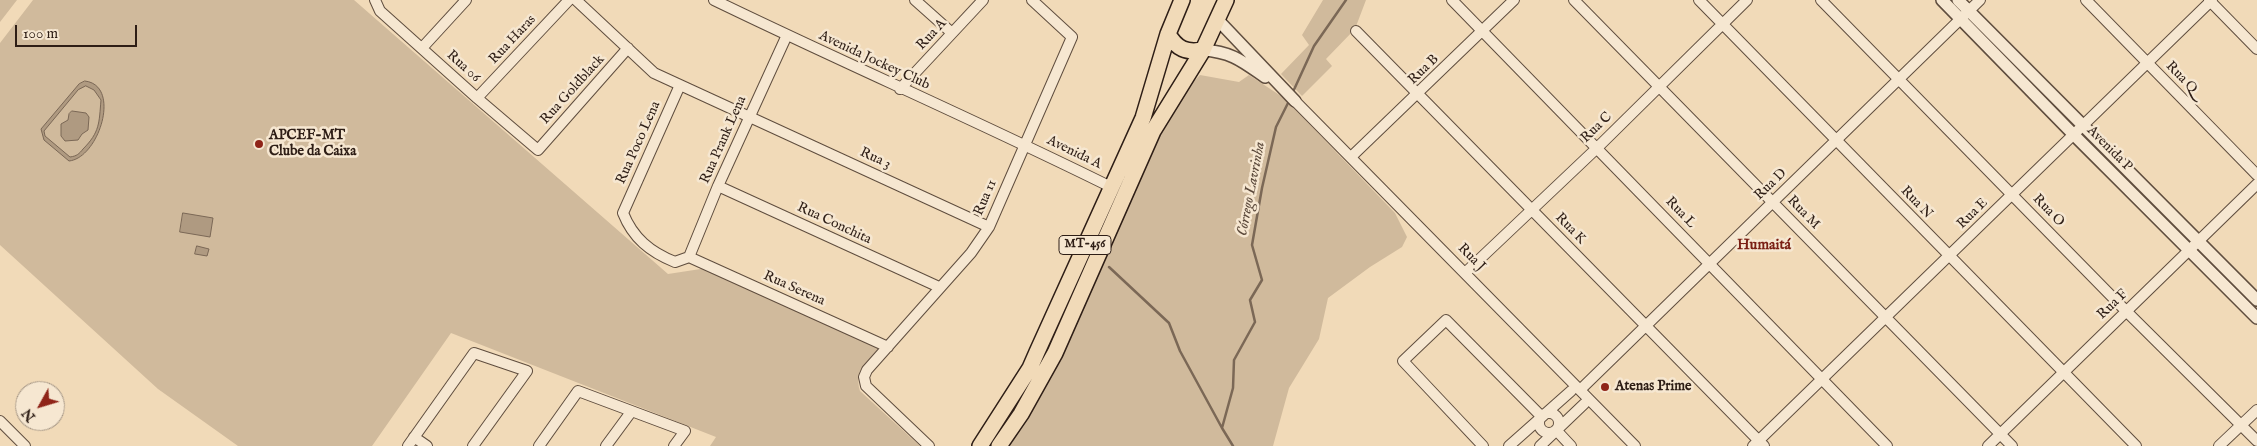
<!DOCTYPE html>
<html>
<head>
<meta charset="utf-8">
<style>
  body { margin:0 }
  #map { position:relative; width:2257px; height:446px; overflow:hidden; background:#f1dab8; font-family:"IM FELL English",serif }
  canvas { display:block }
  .north { position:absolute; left:15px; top:381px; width:50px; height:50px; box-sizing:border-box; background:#f6e7d1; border:1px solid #a69786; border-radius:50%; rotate:231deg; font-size:14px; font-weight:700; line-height:20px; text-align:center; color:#2e1e16 }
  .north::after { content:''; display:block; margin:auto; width:18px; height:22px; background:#8f2418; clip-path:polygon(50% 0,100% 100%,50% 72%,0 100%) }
  .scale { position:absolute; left:15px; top:25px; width:122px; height:22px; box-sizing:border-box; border:2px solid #2e1e16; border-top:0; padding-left:6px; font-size:15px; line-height:18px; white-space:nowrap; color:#2e1e16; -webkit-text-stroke:4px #f6e7d1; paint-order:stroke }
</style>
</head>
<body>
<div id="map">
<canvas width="2257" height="446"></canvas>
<div class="north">N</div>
<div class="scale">100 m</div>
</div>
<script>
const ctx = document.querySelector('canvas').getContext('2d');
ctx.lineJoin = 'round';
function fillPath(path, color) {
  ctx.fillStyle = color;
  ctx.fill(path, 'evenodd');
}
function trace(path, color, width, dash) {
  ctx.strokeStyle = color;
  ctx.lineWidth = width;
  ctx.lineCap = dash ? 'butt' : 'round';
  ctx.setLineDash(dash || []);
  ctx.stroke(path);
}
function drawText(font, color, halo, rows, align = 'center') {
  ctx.font = font + ' "IM FELL English",serif';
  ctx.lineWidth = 5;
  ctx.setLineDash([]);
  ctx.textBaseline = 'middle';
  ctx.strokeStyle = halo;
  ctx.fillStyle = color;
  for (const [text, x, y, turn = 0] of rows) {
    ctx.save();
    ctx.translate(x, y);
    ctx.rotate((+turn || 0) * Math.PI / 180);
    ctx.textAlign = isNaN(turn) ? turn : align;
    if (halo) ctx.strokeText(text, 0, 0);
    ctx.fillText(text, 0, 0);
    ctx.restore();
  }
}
const green = new Path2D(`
  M0 0H17L0 22Z
  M33 0H354L668 274 707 268 879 349C867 363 854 372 860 391L920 446H710L716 437 451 333 372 446H238L158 389 0 245V43Z
  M1323 0H1366L1355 29 1326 59 1332 66 1302 96 1281 74 1309 45 1302 35Z
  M1200 75 1239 82 1249 75 1284 98 1395 213 1407 237 1402 247 1370 267 1328 298 1319 339 1289 388 1273 446H1004L1056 364 1160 135 1188 87Z`);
const water = new Path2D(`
  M85 81C122 85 99 158 69 161L44 140 41 129 79 84ZM86 86 94 90 101 100C99 123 100 132 83 149 79 154 77 156 70 157L45 136 44 131 78 90Z
  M72 111 86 113 89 117 88 130 82 134 78 140 65 141 61 136V124L68 120 69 114Z
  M183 213 213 218 210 237 180 232Z
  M197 246 209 249 207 256 195 254Z`);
const stream = new Path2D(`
  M1292 94 1314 46 1346 0
  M1109 267 1169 323 1180 351 1222 428
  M1233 446 1222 428 1233 388 1234 360 1255 322 1250 300 1262 280 1252 245 1262 188 1276 127 1289 101`);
const minor = new Path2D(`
  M375 0 380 11 477 98 538 150 628 48
  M576 0 654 73 989 227
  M714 0C846 64 980 122 1111 187
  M915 0 952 33
  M1452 0 1887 446
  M1574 0 2012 446
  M1699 0 2136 446
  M1821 0 2126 311 2257 441
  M2086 0 2257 175
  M2209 0 2257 49
  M1356 31 1764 446
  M422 48 466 0
  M680 85 623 213C633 238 650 252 675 262L689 257
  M900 89 983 0
  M477 98 569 0
  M1295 101 1635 446
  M1351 157 1514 0
  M718 186 939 287
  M689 257 718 186 787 35
  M689 257 888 347
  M1465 273 1597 148 1747 0
  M1581 389 1980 0
  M1539 423a10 10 0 1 1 20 0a10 10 0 1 1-20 0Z
  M0 421 25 446
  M1556 430 1571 446
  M414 437 427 446
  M408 446 474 353 527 371 473 446
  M539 446 578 391 685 431 674 446
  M606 446 631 412
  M929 446 866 386 864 377 867 370 971 253 989 227 1072 37 1032 0
  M1483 446 1403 361 1446 320 1541 416
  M1509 446 1571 391
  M1540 446 1584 404
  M1753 446 2212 0
  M1988 446 2257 184
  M2219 446 2257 410`);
const tertiary = new Path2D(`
  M1942 0 2074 135 2257 318
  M1958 0 2257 300
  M1217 19 1295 101
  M1203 50C1232 52 1242 61 1265 77`);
const primary = new Path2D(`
  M1168 34C1177 49 1186 53 1203 50
  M980 446 1030 368 1037 352 1143 118 1168 34 1182 0
  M999 446 1021 414 1055 353 1153 131 1203 50 1226 0`);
const markers = [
  [259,144,5,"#8f2418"],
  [1605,387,5,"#8f2418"]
];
const shields = [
  [1085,245,52]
];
const shieldNames = [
  ["MT-456",1085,245]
];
const streetNames = [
  ["Rua A",932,35,-47],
  ["Rua Haras",513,40,-47],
  ["Avenida Jockey Club",874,61,25],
  ["Rua 06",463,67,42],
  ["Rua B",1424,70,-44],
  ["Rua Q",2181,78,46],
  ["Rua Goldblack",573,90,-48],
  ["Rua C",1597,128,-44],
  ["Rua Prank Lena",724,140,-66],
  ["Rua Poco Lena",639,143,-66],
  ["Avenida P",2109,149,45],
  ["Avenida A",1074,153,26],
  ["Rua 3",875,159,25],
  ["Rua D",1771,185,-44],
  ["Rua 11",986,198,-67],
  ["Rua N",1916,203,46],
  ["Rua O",2048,211,46],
  ["Rua L",1680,213,46],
  ["Rua M",1803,213,46],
  ["Rua E",1973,214,-45],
  ["Rua Conchita",834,224,25],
  ["Rua K",1570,229,46],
  ["Rua J",1471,258,45],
  ["Rua Serena",794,289,24],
  ["Rua F",2113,305,-44]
];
const poiNames = [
  ["APCEF-MT",269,136],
  ["Clube da Caixa",269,152],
  ["Atenas Prime",1615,387]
];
const waterNames = [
  ["Córrego Lavrinha",1252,189,-79]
];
const neighbourhoodNames = [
  ["Humaitá",1764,246]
];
fillPath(green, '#d0ba9c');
fillPath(water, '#af9a81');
trace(water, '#7b6856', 1);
trace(stream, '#7b6856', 2.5);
trace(minor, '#5f4d3e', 12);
trace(tertiary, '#5f4d3e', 14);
trace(primary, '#2e1e16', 18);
trace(minor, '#f6e7d1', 10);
trace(tertiary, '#f6e7d1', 11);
trace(primary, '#f1dab8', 15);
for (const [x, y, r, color] of markers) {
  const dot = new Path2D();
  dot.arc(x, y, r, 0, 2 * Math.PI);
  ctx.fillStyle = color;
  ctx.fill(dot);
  trace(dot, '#f6e7d1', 2);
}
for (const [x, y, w] of shields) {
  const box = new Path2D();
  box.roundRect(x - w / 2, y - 9.5, w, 19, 4);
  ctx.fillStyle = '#f6e7d1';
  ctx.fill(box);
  trace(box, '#2e1e16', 1);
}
drawText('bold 12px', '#2e1e16', null, shieldNames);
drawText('14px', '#2e1e16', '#f6e7d1', streetNames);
drawText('bold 14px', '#2e1e16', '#f6e7d1', poiNames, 'left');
drawText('italic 15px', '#5b493b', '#f6e7d1', waterNames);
drawText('bold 15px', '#7a1f14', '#f6e7d1', neighbourhoodNames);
</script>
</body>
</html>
